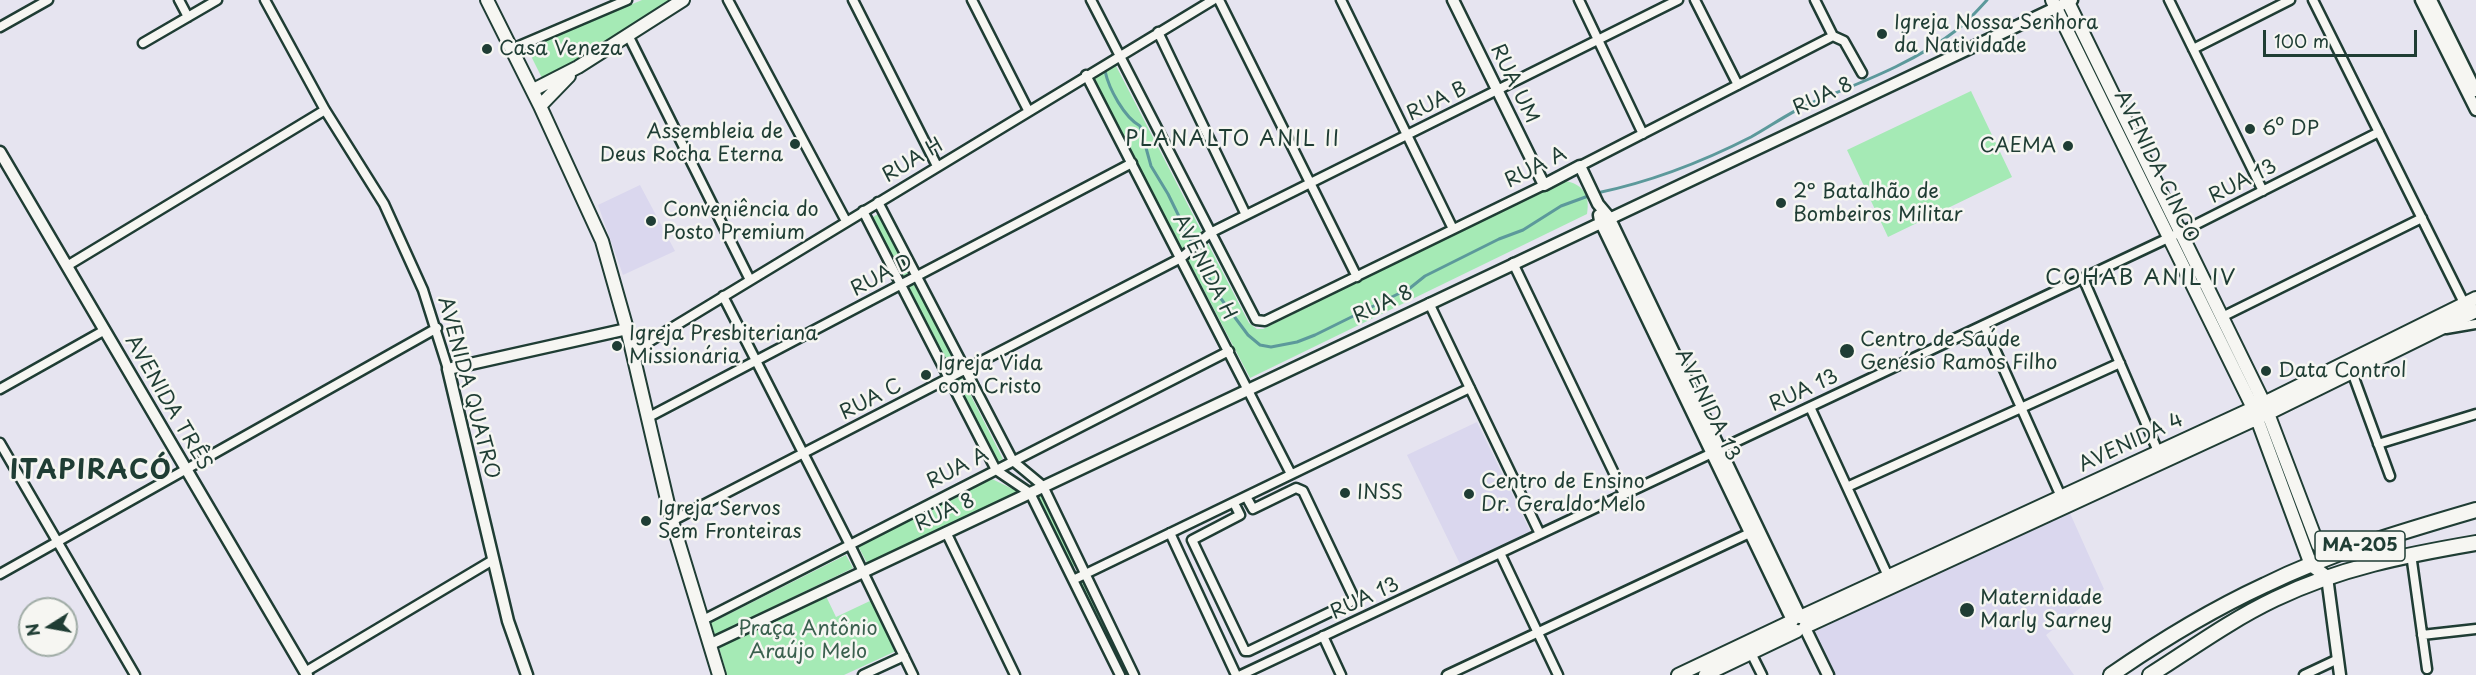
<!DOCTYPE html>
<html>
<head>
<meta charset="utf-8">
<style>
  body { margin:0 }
  #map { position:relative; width:2476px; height:675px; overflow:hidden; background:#e6e4f0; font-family:"Playpen Sans",sans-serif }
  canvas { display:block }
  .north { position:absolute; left:18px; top:597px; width:60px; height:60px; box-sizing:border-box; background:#f6f6f2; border:2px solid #a0aca6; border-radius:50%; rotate:259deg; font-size:16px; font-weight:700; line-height:24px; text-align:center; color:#1f3d34 }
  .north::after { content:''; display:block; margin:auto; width:21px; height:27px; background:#1f3d34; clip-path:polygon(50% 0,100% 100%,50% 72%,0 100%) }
  .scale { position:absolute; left:2263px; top:30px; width:154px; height:27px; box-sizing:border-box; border:3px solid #1f3d34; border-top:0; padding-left:8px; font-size:18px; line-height:21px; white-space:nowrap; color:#1f3d34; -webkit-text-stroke:4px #f6f6f2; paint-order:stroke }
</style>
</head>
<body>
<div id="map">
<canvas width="2476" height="675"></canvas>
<div class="north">N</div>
<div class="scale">100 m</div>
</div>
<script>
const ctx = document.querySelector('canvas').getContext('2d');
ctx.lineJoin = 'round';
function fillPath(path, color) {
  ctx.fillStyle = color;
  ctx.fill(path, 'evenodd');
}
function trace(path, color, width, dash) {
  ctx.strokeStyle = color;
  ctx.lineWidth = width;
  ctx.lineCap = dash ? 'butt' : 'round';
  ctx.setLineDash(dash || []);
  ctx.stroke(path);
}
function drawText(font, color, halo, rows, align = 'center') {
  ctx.font = font + ' "Playpen Sans",sans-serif';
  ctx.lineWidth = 5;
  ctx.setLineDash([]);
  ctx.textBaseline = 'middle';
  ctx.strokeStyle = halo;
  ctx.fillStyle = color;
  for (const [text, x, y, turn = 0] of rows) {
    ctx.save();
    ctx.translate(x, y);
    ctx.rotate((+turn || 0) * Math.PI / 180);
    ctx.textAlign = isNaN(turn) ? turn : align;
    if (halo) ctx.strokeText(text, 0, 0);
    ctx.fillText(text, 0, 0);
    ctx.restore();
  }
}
const built = new Path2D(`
  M640 185 675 251 623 275 598 205Z
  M1477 422 1531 533 1461 566 1407 455Z
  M2069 511 2104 589 2046 635 2074 675H1835L1813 632Z`);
const green = new Path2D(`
  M642 0H675L543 80 527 48Z
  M1114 62 1249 323 1257 329H1263L1560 181C1581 181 1591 194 1587 214L1250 378 1091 75Z
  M1971 91 2012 177 1888 237 1847 150Z
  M878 214 959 369 949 373 870 219Z
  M962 378 1003 459 996 462 956 381Z
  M990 478 1019 492 867 563 858 546Z
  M1043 490 1079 564 1073 567 1036 494Z
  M846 555 853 568 715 635 711 623Z
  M1084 574 1130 675H1123L1076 578Z
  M825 594 836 617 872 600 896 651 844 675H727L718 644Z`);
const stream = new Path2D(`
  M1105 71C1109 89 1124 117 1140 126L1151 166 1168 194 1216 292 1248 335 1260 345 1271 347 1297 342 1315 335 1410 288 1425 276 1499 239 1523 230 1561 206 1591 195
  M1597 193C1650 182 1704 161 1751 137 1771 126 1790 112 1811 103 1862 82 1914 63 1958 29 1968 21 1978 10 1987 0`);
const minor = new Path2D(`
  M179 0 188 17
  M265 0 325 110 384 204 423 290 448 369
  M728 0 846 221
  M853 0 937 166
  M972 0 1028 110
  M1091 0 1256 320 1265 321 1544 185
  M1219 0 1357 277
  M1341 0 1453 229
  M1579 0 1643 134
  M1695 0 1738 85
  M1815 0 1833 36 1844 41 1862 73
  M2169 0 2263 191
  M2313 0 2467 309
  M0 27 48 0
  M1158 32 1246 215
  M628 35 750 280
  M143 43 217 0
  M512 49 627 0
  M2193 49 2290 0
  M1086 75 1291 474
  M1580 166 1833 36
  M878 202 1013 461 1043 486 1134 675
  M863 211 996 470 1030 493 1120 675
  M1513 263 1624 494
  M67 266 325 110
  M2083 278 2160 456
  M723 296 850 545 913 675
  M1429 303 1540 534
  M2222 317 2422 218
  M1984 325 2063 501
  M2446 329 2476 324
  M632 352 1213 0
  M2352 372 2390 476
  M0 389 105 330
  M1810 407 1888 576
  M647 418 1132 163
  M0 443 135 675
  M2378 444 2476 414
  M1847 487 2120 363
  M1236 507 1240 515 1192 540 1245 651H1249L1353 601V596L1303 491 1296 488 1253 509 1248 500
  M672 521 1181 258 1210 233 1678 0
  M946 532 1015 675
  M1170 533 1236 675
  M1500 553 1558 675
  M2411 554 2427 669
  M0 574 437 328
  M1073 580 1470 388
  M703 620 1229 351
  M2422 635 2476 629
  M1323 636 1341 675
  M1751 653 1762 675
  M305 672 493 560
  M863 675 904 656
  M1241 675 2181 232 2379 132
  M1447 675 1754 531
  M2304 675 2338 659`);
const tertiary = new Path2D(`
  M1453 0 1544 185 1580 166 1598 204 1609 217 1800 616
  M2421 0 2476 110
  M2431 0 2476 91
  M0 152 307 675
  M1599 215 1600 221 1792 620
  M2327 577 2340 675
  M1805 628 1828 675
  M711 644 2072 0
  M527 675 508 621 448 369 627 329`);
const secondary = new Path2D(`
  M487 0 540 106 602 241 627 329 672 521 719 675
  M2052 0 2253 408 2311 565 2327 577
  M2067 0 2264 403 2318 545 2325 553 2333 556
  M533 90 578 67 683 0
  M540 106 569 76
  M1800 617 2264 403 2476 298
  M1805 627 2269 413 2476 311
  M1678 675 1792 621
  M1705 675 1797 631`);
const primary = new Path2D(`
  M2111 675C2160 641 2211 610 2265 585 2332 552 2404 531 2476 510
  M2150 675C2191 649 2231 620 2275 599 2339 568 2406 555 2476 543`);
const markers = [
  [1882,34,6,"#1f3d34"],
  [487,49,6,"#1f3d34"],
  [2250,129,6,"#1f3d34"],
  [795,144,6,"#1f3d34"],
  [2068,146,6,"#1f3d34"],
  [1781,203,6,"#1f3d34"],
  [651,221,6,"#1f3d34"],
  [617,346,6,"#1f3d34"],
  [1847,351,8,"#1f3d34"],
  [2266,371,6,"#1f3d34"],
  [926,375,6,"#1f3d34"],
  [1345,493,6,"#1f3d34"],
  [1469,494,6,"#1f3d34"],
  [646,521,6,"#1f3d34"],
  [1967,610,8,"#1f3d34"]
];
const shields = [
  [2360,546,90]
];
const shieldNames = [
  ["MA-205",2360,546]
];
const poiNames = [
  ["Igreja Nossa Senhora",1894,23],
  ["da Natividade",1894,46],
  ["Casa Veneza",499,49],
  ["6º DP",2262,129],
  ["Assembleia de",783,132,"right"],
  ["Deus Rocha Eterna",783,155,"right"],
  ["CAEMA",2056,146,"right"],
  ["2° Batalhão de",1793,192],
  ["Bombeiros Militar",1793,215],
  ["Conveniência do",663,210],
  ["Posto Premium",663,233],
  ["Igreja Presbiteriana",629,334],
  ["Missionária",629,357],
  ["Centro de Saúde",1860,340],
  ["Genésio Ramos Filho",1860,363],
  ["Igreja Vida",938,364],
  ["com Cristo",938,387],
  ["Data Control",2278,371],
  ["Centro de Ensino",1481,482],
  ["Dr. Geraldo Melo",1481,505],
  ["INSS",1357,493],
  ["Igreja Servos",658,509],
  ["Sem Fronteiras",658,532],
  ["Maternidade",1980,598],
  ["Marly Sarney",1980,621]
];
const streetNames = [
  ["RUA UM",1514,84,64],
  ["RUA 8",1823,97,-25],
  ["RUA B",1437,102,-26],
  ["RUA H",913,161,-31],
  ["AVENIDA CINCO",2156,167,64],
  ["RUA A",1536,168,-27],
  ["RUA 13",2243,182,-27],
  ["AVENIDA H",1204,267,63],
  ["RUA D",882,276,-28],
  ["RUA 8",1383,305,-25],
  ["AVENIDA QUATRO",468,388,75],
  ["RUA 13",1804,391,-25],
  ["RUA C",871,400,-27],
  ["AVENIDA TRÊS",168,403,60],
  ["AVENIDA 13",1707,405,64],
  ["AVENIDA 4",2131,443,-25],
  ["RUA A",958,469,-27],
  ["RUA 8",945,513,-25],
  ["RUA 13",1365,599,-25]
];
const parkNames = [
  ["Praça Antônio",808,629],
  ["Araújo Melo",808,652]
];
const neighbourhoodNames = [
  ["PLANALTO ANIL II",1233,140]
];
const quarterNames = [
  ["COHAB ANIL IV",2141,279]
];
const districtNames = [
  ["ITAPIRACÓ",91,472]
];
fillPath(built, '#dad7ee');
fillPath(green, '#a5eab5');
trace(stream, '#5c999b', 3);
trace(minor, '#1f3d34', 13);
trace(tertiary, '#1f3d34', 15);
trace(secondary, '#1f3d34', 16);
trace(primary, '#1f3d34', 18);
trace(minor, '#f6f6f2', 8);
trace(tertiary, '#f6f6f2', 10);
trace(secondary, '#f6f6f2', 12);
trace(primary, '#f6f6f2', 14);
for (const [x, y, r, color] of markers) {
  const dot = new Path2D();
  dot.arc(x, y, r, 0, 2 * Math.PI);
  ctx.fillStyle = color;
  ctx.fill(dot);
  trace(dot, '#f6f6f2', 2);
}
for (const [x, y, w] of shields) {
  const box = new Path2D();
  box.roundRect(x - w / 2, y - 15, w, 30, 4.5);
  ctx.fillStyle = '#f6f6f2';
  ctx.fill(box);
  trace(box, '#1f3d34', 1.5);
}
drawText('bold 18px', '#1f3d34', null, shieldNames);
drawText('20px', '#1f3d34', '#f6f6f2', poiNames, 'left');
drawText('20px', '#1f3d34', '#f6f6f2', streetNames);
drawText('20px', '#3a604e', '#f6f6f2', parkNames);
ctx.letterSpacing = '1.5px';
drawText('21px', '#1f3d34', '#f6f6f2', neighbourhoodNames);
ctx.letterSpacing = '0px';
ctx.letterSpacing = '1.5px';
drawText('22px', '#1f3d34', '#f6f6f2', quarterNames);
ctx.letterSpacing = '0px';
ctx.letterSpacing = '1.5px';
drawText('bold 26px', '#1f3d34', '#f6f6f2', districtNames);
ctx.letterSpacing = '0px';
</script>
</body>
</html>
